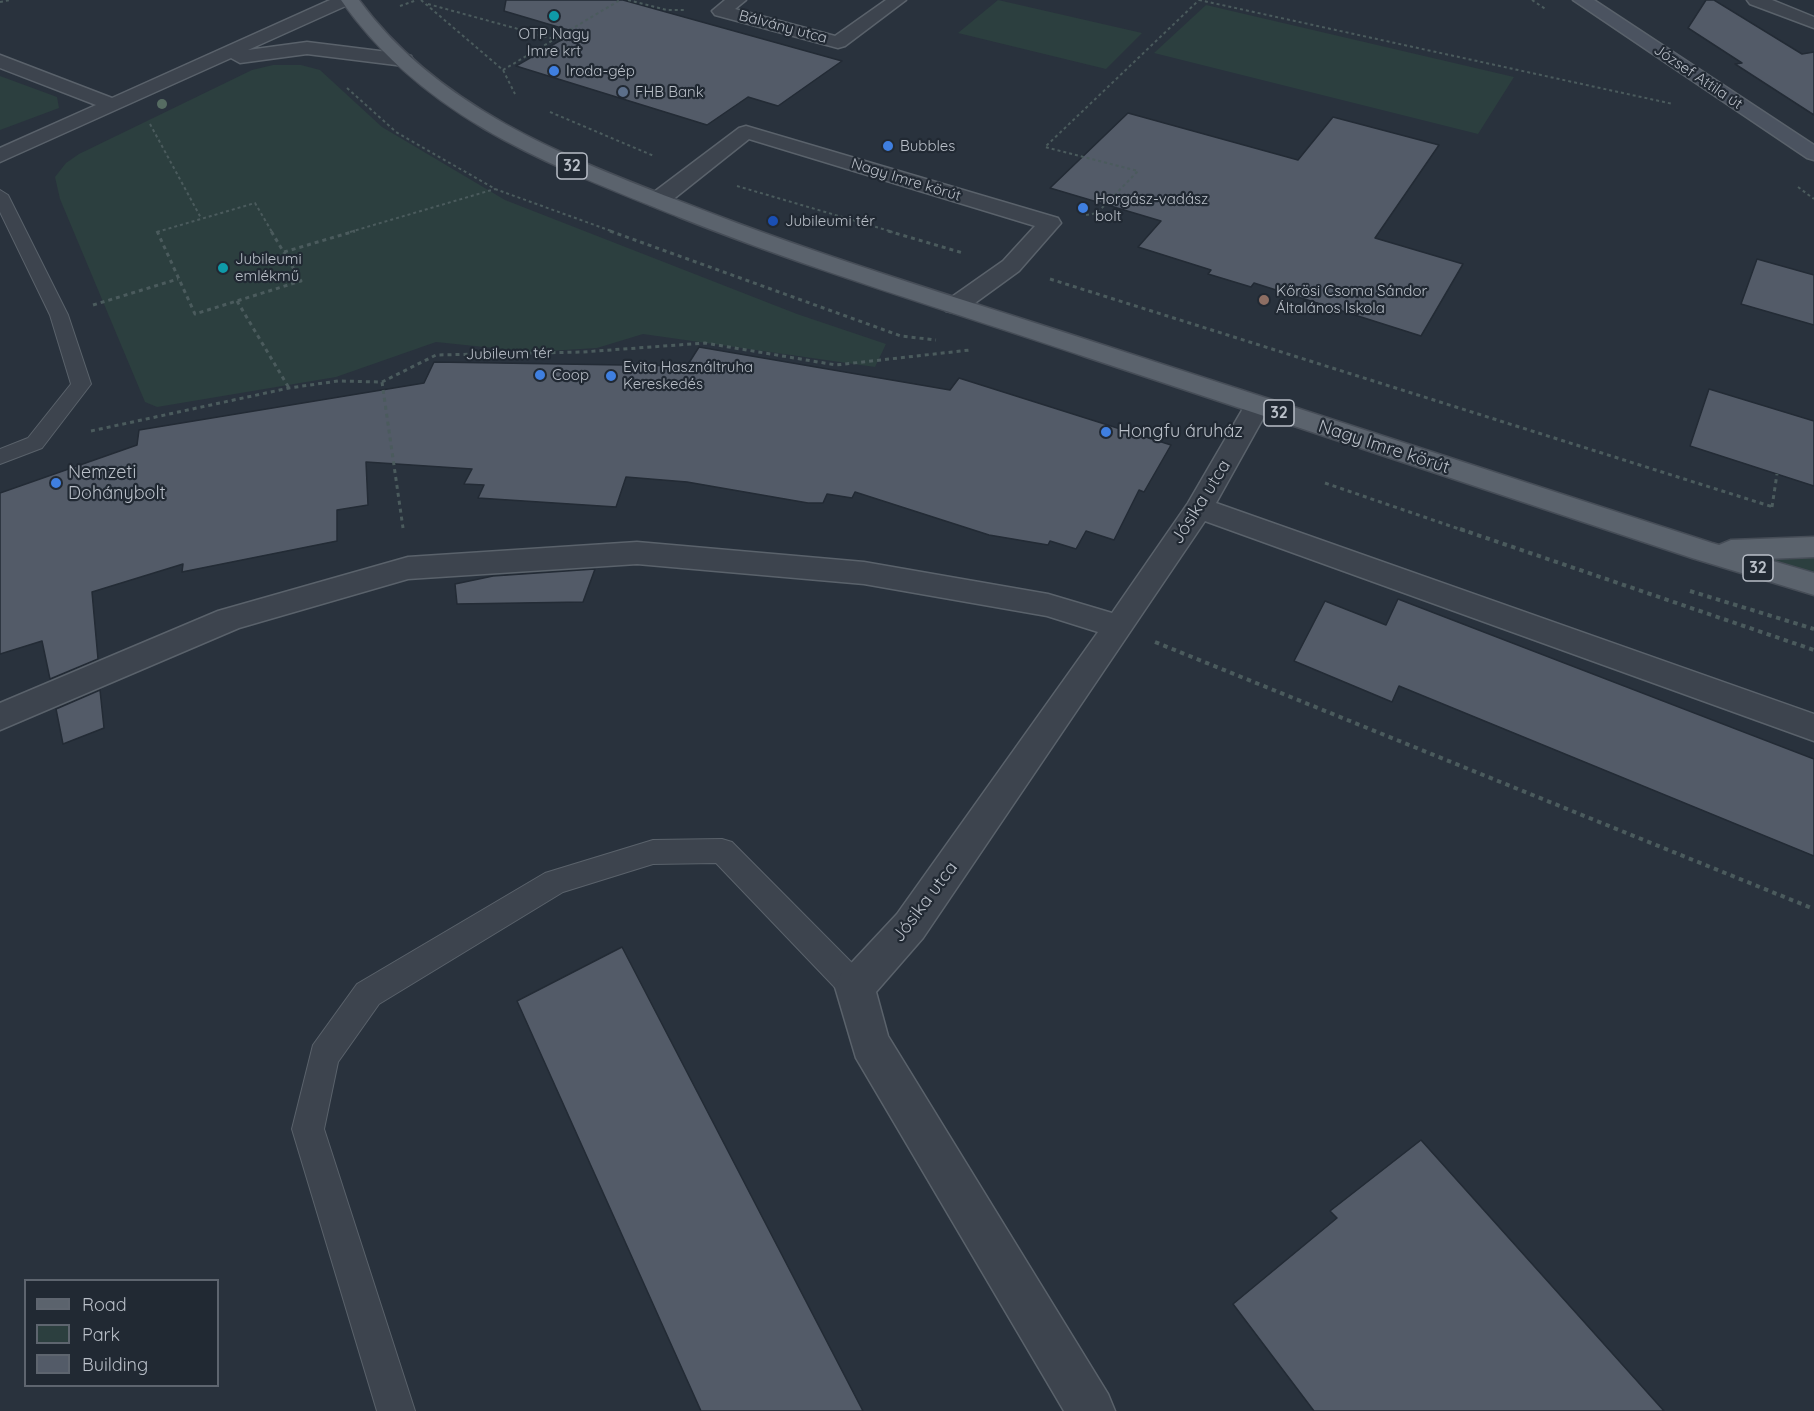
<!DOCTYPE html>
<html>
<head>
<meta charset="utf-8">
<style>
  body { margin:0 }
  #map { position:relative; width:1814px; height:1411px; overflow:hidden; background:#29323d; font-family:Quicksand,sans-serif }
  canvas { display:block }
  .legend { position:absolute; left:24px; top:1279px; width:195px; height:108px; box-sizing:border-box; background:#212933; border:2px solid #5e656f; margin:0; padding:8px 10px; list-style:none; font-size:18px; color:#b9bfc8 }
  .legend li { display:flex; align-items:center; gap:12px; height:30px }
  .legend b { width:30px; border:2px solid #5e656f }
</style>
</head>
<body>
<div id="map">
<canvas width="1814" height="1411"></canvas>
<ul class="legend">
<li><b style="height:8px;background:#5b636d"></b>Road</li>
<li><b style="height:16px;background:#2c3f3f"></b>Park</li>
<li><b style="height:16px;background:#535b68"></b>Building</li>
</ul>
</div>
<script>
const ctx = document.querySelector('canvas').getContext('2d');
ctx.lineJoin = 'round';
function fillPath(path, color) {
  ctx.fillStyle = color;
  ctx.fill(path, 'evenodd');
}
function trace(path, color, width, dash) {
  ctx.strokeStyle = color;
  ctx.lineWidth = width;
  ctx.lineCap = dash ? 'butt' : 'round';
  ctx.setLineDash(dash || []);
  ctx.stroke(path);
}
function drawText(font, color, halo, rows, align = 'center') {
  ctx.font = font + ' Quicksand,sans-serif';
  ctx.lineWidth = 4.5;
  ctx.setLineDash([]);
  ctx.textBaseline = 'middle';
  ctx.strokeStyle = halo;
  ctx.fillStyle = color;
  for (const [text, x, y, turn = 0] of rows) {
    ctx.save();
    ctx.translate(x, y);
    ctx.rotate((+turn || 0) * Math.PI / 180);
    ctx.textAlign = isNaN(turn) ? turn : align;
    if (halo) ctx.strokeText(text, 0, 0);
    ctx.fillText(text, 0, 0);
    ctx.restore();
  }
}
const green = new Path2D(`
  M998 0 1142 33 1106 69 958 33Z
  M1206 5 1514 77 1478 134 1154 53Z
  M273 65H301L320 70 382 127 505 200 797 314 886 344 875 367 643 334 597 348 532 352 436 342 336 377 157 407 145 402 60 199 55 177 66 163 79 154 252 70Z
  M0 76 57 97 59 108 0 130Z
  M1814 547V584L1702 551Z`);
const building = new Path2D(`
  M506 0H623L842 61 778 106 748 97 707 125 516 66 575 32 504 11Z
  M1706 0H1714L1802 54 1814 52V115L1735 64 1742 63 1688 28Z
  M1128 113 1298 160 1333 117 1439 145 1375 238 1463 264 1421 336 1254 283 1251 287 1208 274 1211 270 1138 247 1161 221 1050 188Z
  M1757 259 1814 275V325L1741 304Z
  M699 347 950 390 959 378 1171 445 1144 492 1139 490 1114 540 1086 531 1076 549 1050 541 1048 545 989 535 855 492 852 498 827 494 823 503H808L687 482 626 477 616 507 478 498 484 485 464 484 472 469 366 462 368 505 337 510V541L182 572 183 564 92 592 98 659 50 679 42 641 0 654V493L137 445 139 430 424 383 434 362 687 366Z
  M1709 389 1814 421V486L1690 446Z
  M595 569 583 602 457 604 455 584 493 576Z
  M1398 599 1814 759V856L1399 686 1392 702 1294 661 1325 601 1386 625Z
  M100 690 104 728 63 744 56 709Z
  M622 947 863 1411H701L517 1001Z
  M1421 1140 1664 1411H1314L1233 1304 1337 1218 1330 1211Z`);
const pathFar2 = new Path2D(`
  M421 0 503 70 515 94
  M628 0 667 10H684
  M1199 0 1673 104
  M1532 0 1547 10
  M0 2 10 0
  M428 4 554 39
  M400 6 417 0
  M503 70 620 0
  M347 88 396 132 495 189 614 232
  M550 112 654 156
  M150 124 201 218
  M737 186 893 232
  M1798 187 1814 199
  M1086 215 1097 213 1138 171 1045 147 1199 0
  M157 232 255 203 272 232
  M350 232 495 189`);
const pathFar1 = new Path2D(`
  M157 231 195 314 301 281 271 231
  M610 231 901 336 936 340
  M888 231 963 253
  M284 252 355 231
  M1050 279 1773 507
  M237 301 289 388
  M93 305 178 279
  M382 382 403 528
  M91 431 289 388 338 381 382 382 436 355 583 352 705 343 836 365 970 350
  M1325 483 1465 531
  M1772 507 1777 474`);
const path = new Path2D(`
  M1460 529 1814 650
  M1690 591 1814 629
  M1155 642 1814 909`);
const lane = new Path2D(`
  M0 190 8 195 68 315 91 384 42 448 0 464V449L28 438 71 384 50 315 0 212Z
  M722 839 732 842 866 977 870 987 866 997 855 1001 844 997 716 863 653 864 563 892 379 1004 338 1062 324 1129 415 1411H377L292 1129 313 1045 357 984 545 873 653 840Z`);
const street = new Path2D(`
  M330 0H353L350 4 248 50 307 42 404 54 411 56 413 60 411 64 404 66 307 54 240 63 231 58 0 162V148L96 105 0 68V55L112 98Z
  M725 0H746L735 9 835 36 886 0H906L845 46 838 48 715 15 712 11Z
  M1747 0H1772L1814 17V28L1750 4Z
  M746 126 1058 218 1061 223 1019 271 964 311 955 313 946 311 943 306 946 301 1003 261 1035 226 749 139 666 205H650L647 200 650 195 739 128Z
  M1257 398 1266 400 1270 406 1216 503 1814 714V741L1205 521 923 938 876 992 888 1036 1108 1394 1115 1411H1064L856 1058 835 987 841 974 897 914 1098 632 1047 616 864 584 637 564 408 579 239 628 0 730V703L218 611 408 557 637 542 864 562 1048 594 1112 613 1188 503 1248 400Z`);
const secondary = new Path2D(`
  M1573 0H1594L1814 145V160L1807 158Z`);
const primary = new Path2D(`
  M341 0H359C439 109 566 157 687 204 822 257 962 299 1100 344 1304 410 1508 477 1712 543L1719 545 1731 540 1814 537V557L1766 559 1814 573V595L1692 558C1490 491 1288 424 1086 357 950 311 812 270 679 217 550 165 424 119 341 0Z`);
const trees = [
  [162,104]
];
const markers = [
  [554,16,6,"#0f9aa8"],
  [554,71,6,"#3f7fe0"],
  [623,92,6,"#5c6f8a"],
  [888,146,6,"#3f7fe0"],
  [1083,208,6,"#3f7fe0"],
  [773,221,6,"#1a4fb4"],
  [223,268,6,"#0f9aa8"],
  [1264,300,6,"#8d6e63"],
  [540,375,6,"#3f7fe0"],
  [611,376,6,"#3f7fe0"],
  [1106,432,6,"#3f7fe0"],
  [56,483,6,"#3f7fe0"]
];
const farStreetnames = [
  ["Bálvány utca",783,27,15],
  ["József Attila út",1698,77,34],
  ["Nagy Imre körút",906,180,17],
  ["Jubileum tér",509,354,-1]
];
const farPoinames = [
  ["OTP Nagy",554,34,"center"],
  ["Imre krt",554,51,"center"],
  ["Iroda-gép",566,71],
  ["FHB Bank",635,92],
  ["Bubbles",900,146],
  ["Horgász-vadász",1095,199],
  ["bolt",1095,216],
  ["Jubileumi tér",785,221],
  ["Jubileumi",235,259],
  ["emlékmű",235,276],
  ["Kőrösi Csoma Sándor",1276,291],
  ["Általános Iskola",1276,308],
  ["Evita Használtruha",623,367],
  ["Kereskedés",623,384],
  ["Coop",552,375]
];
const shields = [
  [572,166,30],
  [1279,413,30],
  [1758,568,30]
];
const shieldNames = [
  ["32",572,166],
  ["32",1279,413],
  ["32",1758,568]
];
const poiNames = [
  ["Hongfu áruház",1118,432],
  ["Nemzeti",68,473],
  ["Dohánybolt",68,494]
];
const streetNames = [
  ["Nagy Imre körút",1384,447,18],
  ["Jósika utca",1201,502,-58],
  ["Jósika utca",925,902,-53]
];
fillPath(green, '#2c3f3f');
fillPath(building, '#535b68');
trace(building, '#232b35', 1.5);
trace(lane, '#5a626b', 2);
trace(street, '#5a626b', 3);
trace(secondary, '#5a626b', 3);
trace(primary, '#464d57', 3);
trace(pathFar2, '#4b5b5d', 2, [3, 3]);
trace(pathFar1, '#4b5b5d', 3, [4, 4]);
trace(path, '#4b5b5d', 4, [4.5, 4.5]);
fillPath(lane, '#3d444e');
fillPath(street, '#3d444e');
fillPath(secondary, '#4b5360');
fillPath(primary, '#5b636d');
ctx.fillStyle = '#566c62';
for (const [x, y] of trees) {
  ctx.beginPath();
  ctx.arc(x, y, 5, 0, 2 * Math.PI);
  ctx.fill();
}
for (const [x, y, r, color] of markers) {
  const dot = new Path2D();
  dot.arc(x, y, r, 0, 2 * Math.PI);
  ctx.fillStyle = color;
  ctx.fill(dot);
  trace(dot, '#212933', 2);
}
drawText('15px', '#b9bfc8', '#212933', farStreetnames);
drawText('15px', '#b9bfc8', '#212933', farPoinames, 'left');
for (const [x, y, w] of shields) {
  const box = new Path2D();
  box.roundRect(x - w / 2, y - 13, w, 26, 4.5);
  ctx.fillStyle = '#212933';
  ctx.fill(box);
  trace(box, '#b9bfc8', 1.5);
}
drawText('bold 16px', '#b9bfc8', null, shieldNames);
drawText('18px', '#b9bfc8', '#212933', poiNames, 'left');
drawText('18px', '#b9bfc8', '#212933', streetNames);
</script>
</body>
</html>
